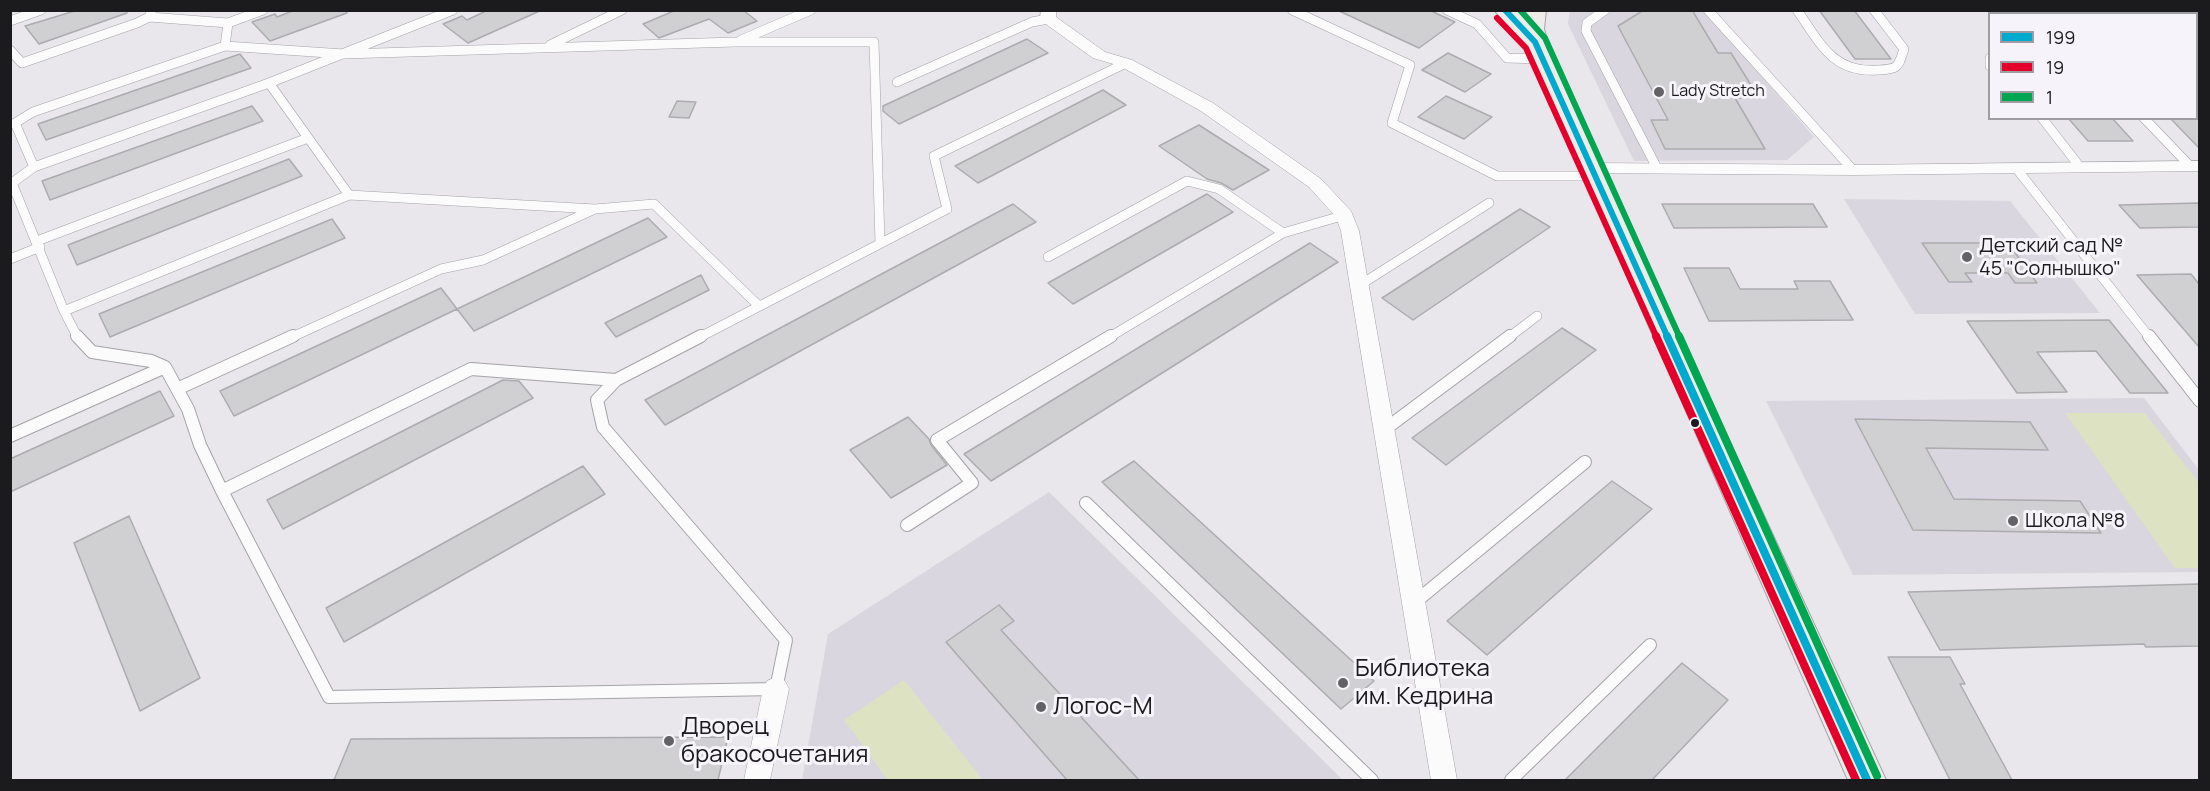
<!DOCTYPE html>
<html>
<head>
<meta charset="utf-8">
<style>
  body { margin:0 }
  #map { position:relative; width:2210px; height:791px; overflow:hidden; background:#e9e7ec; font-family:Manrope,sans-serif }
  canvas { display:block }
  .frame { position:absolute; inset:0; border:12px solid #1b1b1d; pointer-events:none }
  .legend { position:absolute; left:1988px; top:12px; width:210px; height:108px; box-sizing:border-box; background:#f6f4fa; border:2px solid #9e9da2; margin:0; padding:8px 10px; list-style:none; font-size:18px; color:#1b1b1d }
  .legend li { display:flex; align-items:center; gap:12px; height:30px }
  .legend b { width:30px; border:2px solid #9e9da2 }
</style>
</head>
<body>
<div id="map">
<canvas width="2210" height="791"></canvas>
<div class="frame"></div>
<ul class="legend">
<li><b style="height:8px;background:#00a9ce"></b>199</li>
<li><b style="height:8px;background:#e4002b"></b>19</li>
<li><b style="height:8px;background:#00a651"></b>1</li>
</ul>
</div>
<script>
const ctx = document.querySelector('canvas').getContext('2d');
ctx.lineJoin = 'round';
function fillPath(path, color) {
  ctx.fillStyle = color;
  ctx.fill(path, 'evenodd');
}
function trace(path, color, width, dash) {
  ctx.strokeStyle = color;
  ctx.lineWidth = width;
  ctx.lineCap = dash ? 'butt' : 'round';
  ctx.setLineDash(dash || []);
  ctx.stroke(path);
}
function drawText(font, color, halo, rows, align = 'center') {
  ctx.font = font + ' Manrope,sans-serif';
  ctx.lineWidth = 6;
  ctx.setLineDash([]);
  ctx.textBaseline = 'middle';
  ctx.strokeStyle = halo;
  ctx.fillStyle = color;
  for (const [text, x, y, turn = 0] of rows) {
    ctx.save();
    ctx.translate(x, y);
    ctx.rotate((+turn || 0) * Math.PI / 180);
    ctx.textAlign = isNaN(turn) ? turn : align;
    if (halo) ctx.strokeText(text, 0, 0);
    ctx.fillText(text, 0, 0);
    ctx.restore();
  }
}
const built = new Path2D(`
  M1570 10 1705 11 1814 137 1787 160 1634 161 1568 24Z
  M1844 199 2010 201 2100 313 1915 314Z
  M2144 398 2199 470V572L1853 575 1766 401Z
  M1049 492 1343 780H802L828 634Z`);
const green = new Path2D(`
  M2145 413 2199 483V568H2175L2065 413Z
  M904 680 983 780H888L844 720Z`);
const building = new Path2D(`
  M78 10H127V13L39 44 25 26Z
  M295 10H347V13L270 41 252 22 275 14 277 17Z
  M488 10H542L468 43 443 24 462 16 467 20Z
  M676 10H743L757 21 728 33 709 19 659 38 643 24Z
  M1337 10H1429L1455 22 1419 48Z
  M1644 10H1692L1718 53H1731L1759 98H1735L1765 149H1665L1651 120H1668L1618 26Z
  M1819 10H1854L1891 59H1855Z
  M1027 39 1048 53 899 124 883 111V106Z
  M1448 53 1491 74 1465 92 1422 70Z
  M240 54 251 68 46 140 38 124Z
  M1103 90 1126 105 978 183 955 166Z
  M1446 96 1492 117 1464 139 1418 117Z
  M677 101 696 102 689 118 669 117Z
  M252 106 263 121 50 200 42 181Z
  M2068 118H2112L2133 141H2088Z
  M2170 118H2199V148Z
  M1199 125 1269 170 1233 190 1221 183 1207 179 1159 146Z
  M289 159 302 176 77 265 68 245Z
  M1207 194 1233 212 1073 304 1048 283Z
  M2199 203V227L2140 228 2119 205Z
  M1013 204 1036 222 665 425 645 400Z
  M1662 204H1813L1827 227 1674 228Z
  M1520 209 1550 227 1413 320 1382 298Z
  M648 218 667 237 474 331 457 309Z
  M332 219 345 238 110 337 99 314Z
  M1310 243 1338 262 991 481 964 454Z
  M1922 243H2008L2037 283H2015L2008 273H1965L1972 282H1949Z
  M1684 268H1729L1740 289H1798L1794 281H1830L1853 320 1709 321Z
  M2191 274 2199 284V347L2137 275Z
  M701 275 709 290 616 337 605 323Z
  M441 288 457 309 234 416 220 391Z
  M2109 320 2168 393H2130L2096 351 2037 352 2067 392 2017 393 1967 321Z
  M1562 328 1596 350 1446 465 1412 438Z
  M503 380 519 381 533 398 283 529 267 500Z
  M160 391 174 416 10 492V459Z
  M908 417 929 439 931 445 947 465 891 498 850 450Z
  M1855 419 2030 422 2048 450 1926 448 1954 499 2080 501 2101 533 1913 530Z
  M1134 461 1374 681 1341 709 1102 482Z
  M583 466 605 494 344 642 326 608Z
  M1612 481 1652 509 1487 655 1447 621Z
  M129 516 200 678 140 711 74 543Z
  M2199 584V646L2146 647 2144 644 1940 650 1908 592Z
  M999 605 1014 621 1001 630 1139 780H1067L946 642Z
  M1888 657H1950L1965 684H1960L2012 780H1950Z
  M1682 663 1728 700 1652 780H1565Z
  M728 737 718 780H334L351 739Z`);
const laneFar1 = new Path2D(`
  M1292 10 1410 65 1392 123 1497 176H1595
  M1447 10 1477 24 1507 58 1542 59
  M1605 10 1587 23 1586 31 1657 168
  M1708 10 1853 170
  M1797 10C1820 43 1833 74 1879 70 1899 69 1898 67 1904 49L1874 10
  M1999 10 2001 12
  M2077 10 2087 14
  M2120 14 2200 13
  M149 17 228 23
  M10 21 41 10
  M741 40 811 10
  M550 45 622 10
  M225 46 344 54 735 42H874L880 243
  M10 50 22 63 137 23 149 17 152 10
  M1990 58V66
  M897 82 1032 22 1048 19
  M2042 118 2080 167
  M2144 118 2190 166
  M34 167 15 123 33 112 225 46 228 23 263 10
  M2016 168 2150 338
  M349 195 595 209 654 204 759 306
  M37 241 308 138
  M1048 257 1187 181 1219 189 1283 233
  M10 259 40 247
  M1360 285 1489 203
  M64 311 349 195 269 83
  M78 338 64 311 12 183 34 167 269 83 453 10
  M290 338 441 269 483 260 595 209
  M698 338 947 209 934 156 1126 63
  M1108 338 1283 233 1345 215
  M1508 338 1537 316`);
const lane = new Path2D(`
  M77 336 92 352 151 361 165 367 188 409 200 445 222 491 329 697 776 689 786 640 603 427 597 400 616 380 701 336
  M2149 336 2200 401
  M177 389 293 336
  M1384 430 1510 336
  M10 436 165 367
  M222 491 471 369 616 380
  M1086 503 1372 780
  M907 525 972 483 937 440 1111 336
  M1414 603 1585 462
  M1511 780 1650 645`);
const street = new Path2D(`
  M1041 10H1056V17L1105 52 1132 60 1213 103 1321 179 1351 211 1359 231 1457 780H1431L1341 231 1336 217 1309 187 1201 111 1120 66 1093 58 1043 22 1040 19Z
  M2200 161V171L1853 175 1591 173 1585 172 1582 168 1585 164 1591 163 1853 165Z
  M776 677 785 681 789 689 770 780H744L763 689 767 681Z`);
const secondary = new Path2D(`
  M1494 10H1517L1523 15 1524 10H1546L1544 29 1553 59 1886 780H1848L1525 44Z`);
const bus1Far1 = new Path2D(`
  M1505 10 1535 42 1668 338`);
const bus1 = new Path2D(`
  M1667 336 1867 780`);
const bus2Far1 = new Path2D(`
  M1497 18 1526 48 1657 338`);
const bus2 = new Path2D(`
  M1656 336 1856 780`);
const bus3Far1 = new Path2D(`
  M1520 10 1545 38 1680 338`);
const bus3 = new Path2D(`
  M1679 336 1877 776`);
const markers = [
  [1659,92,6,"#636265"],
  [1967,257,6,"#636265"],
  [1695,423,5,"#1b1b1d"],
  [2013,521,6,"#636265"],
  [1343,683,6,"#636265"],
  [1041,707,6,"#636265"],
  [669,741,6,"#636265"]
];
const farPoinames = [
  ["Lady Stretch",1671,92]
];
const poiNames = [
  ["Детский сад №",1979,246],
  ["45 \"Солнышко\"",1979,269],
  ["Школа №8",2025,521]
];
const nearPoinames = [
  ["Библиотека",1355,669],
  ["им. Кедрина",1355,697],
  ["Логос-М",1053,707],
  ["Дворец",681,727],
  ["бракосочетания",681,755]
];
fillPath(built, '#dad6df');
fillPath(green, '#dde3c2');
fillPath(building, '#d0cfd2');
trace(building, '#acacaf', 1.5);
trace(laneFar1, '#a4a3a6', 10);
trace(lane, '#a4a3a6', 14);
trace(street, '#a4a3a6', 1);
trace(secondary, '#a4a3a6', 2);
trace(laneFar1, '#fcfbfc', 9);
trace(lane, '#fcfbfc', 12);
fillPath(street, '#fcfbfc');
fillPath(secondary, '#eeece9');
trace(bus1Far1, '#00a9ce', 6);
trace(bus1, '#00a9ce', 8);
trace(bus2Far1, '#e4002b', 6);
trace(bus2, '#e4002b', 8);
trace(bus3Far1, '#00a651', 6);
trace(bus3, '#00a651', 8);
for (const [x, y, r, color] of markers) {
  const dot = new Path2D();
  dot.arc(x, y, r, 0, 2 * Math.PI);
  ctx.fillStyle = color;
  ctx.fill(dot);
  trace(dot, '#f6f4fa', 2);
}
drawText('16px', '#1b1b1d', '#f6f4fa', farPoinames, 'left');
drawText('20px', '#1b1b1d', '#f6f4fa', poiNames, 'left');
drawText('24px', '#1b1b1d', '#f6f4fa', nearPoinames, 'left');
</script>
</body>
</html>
